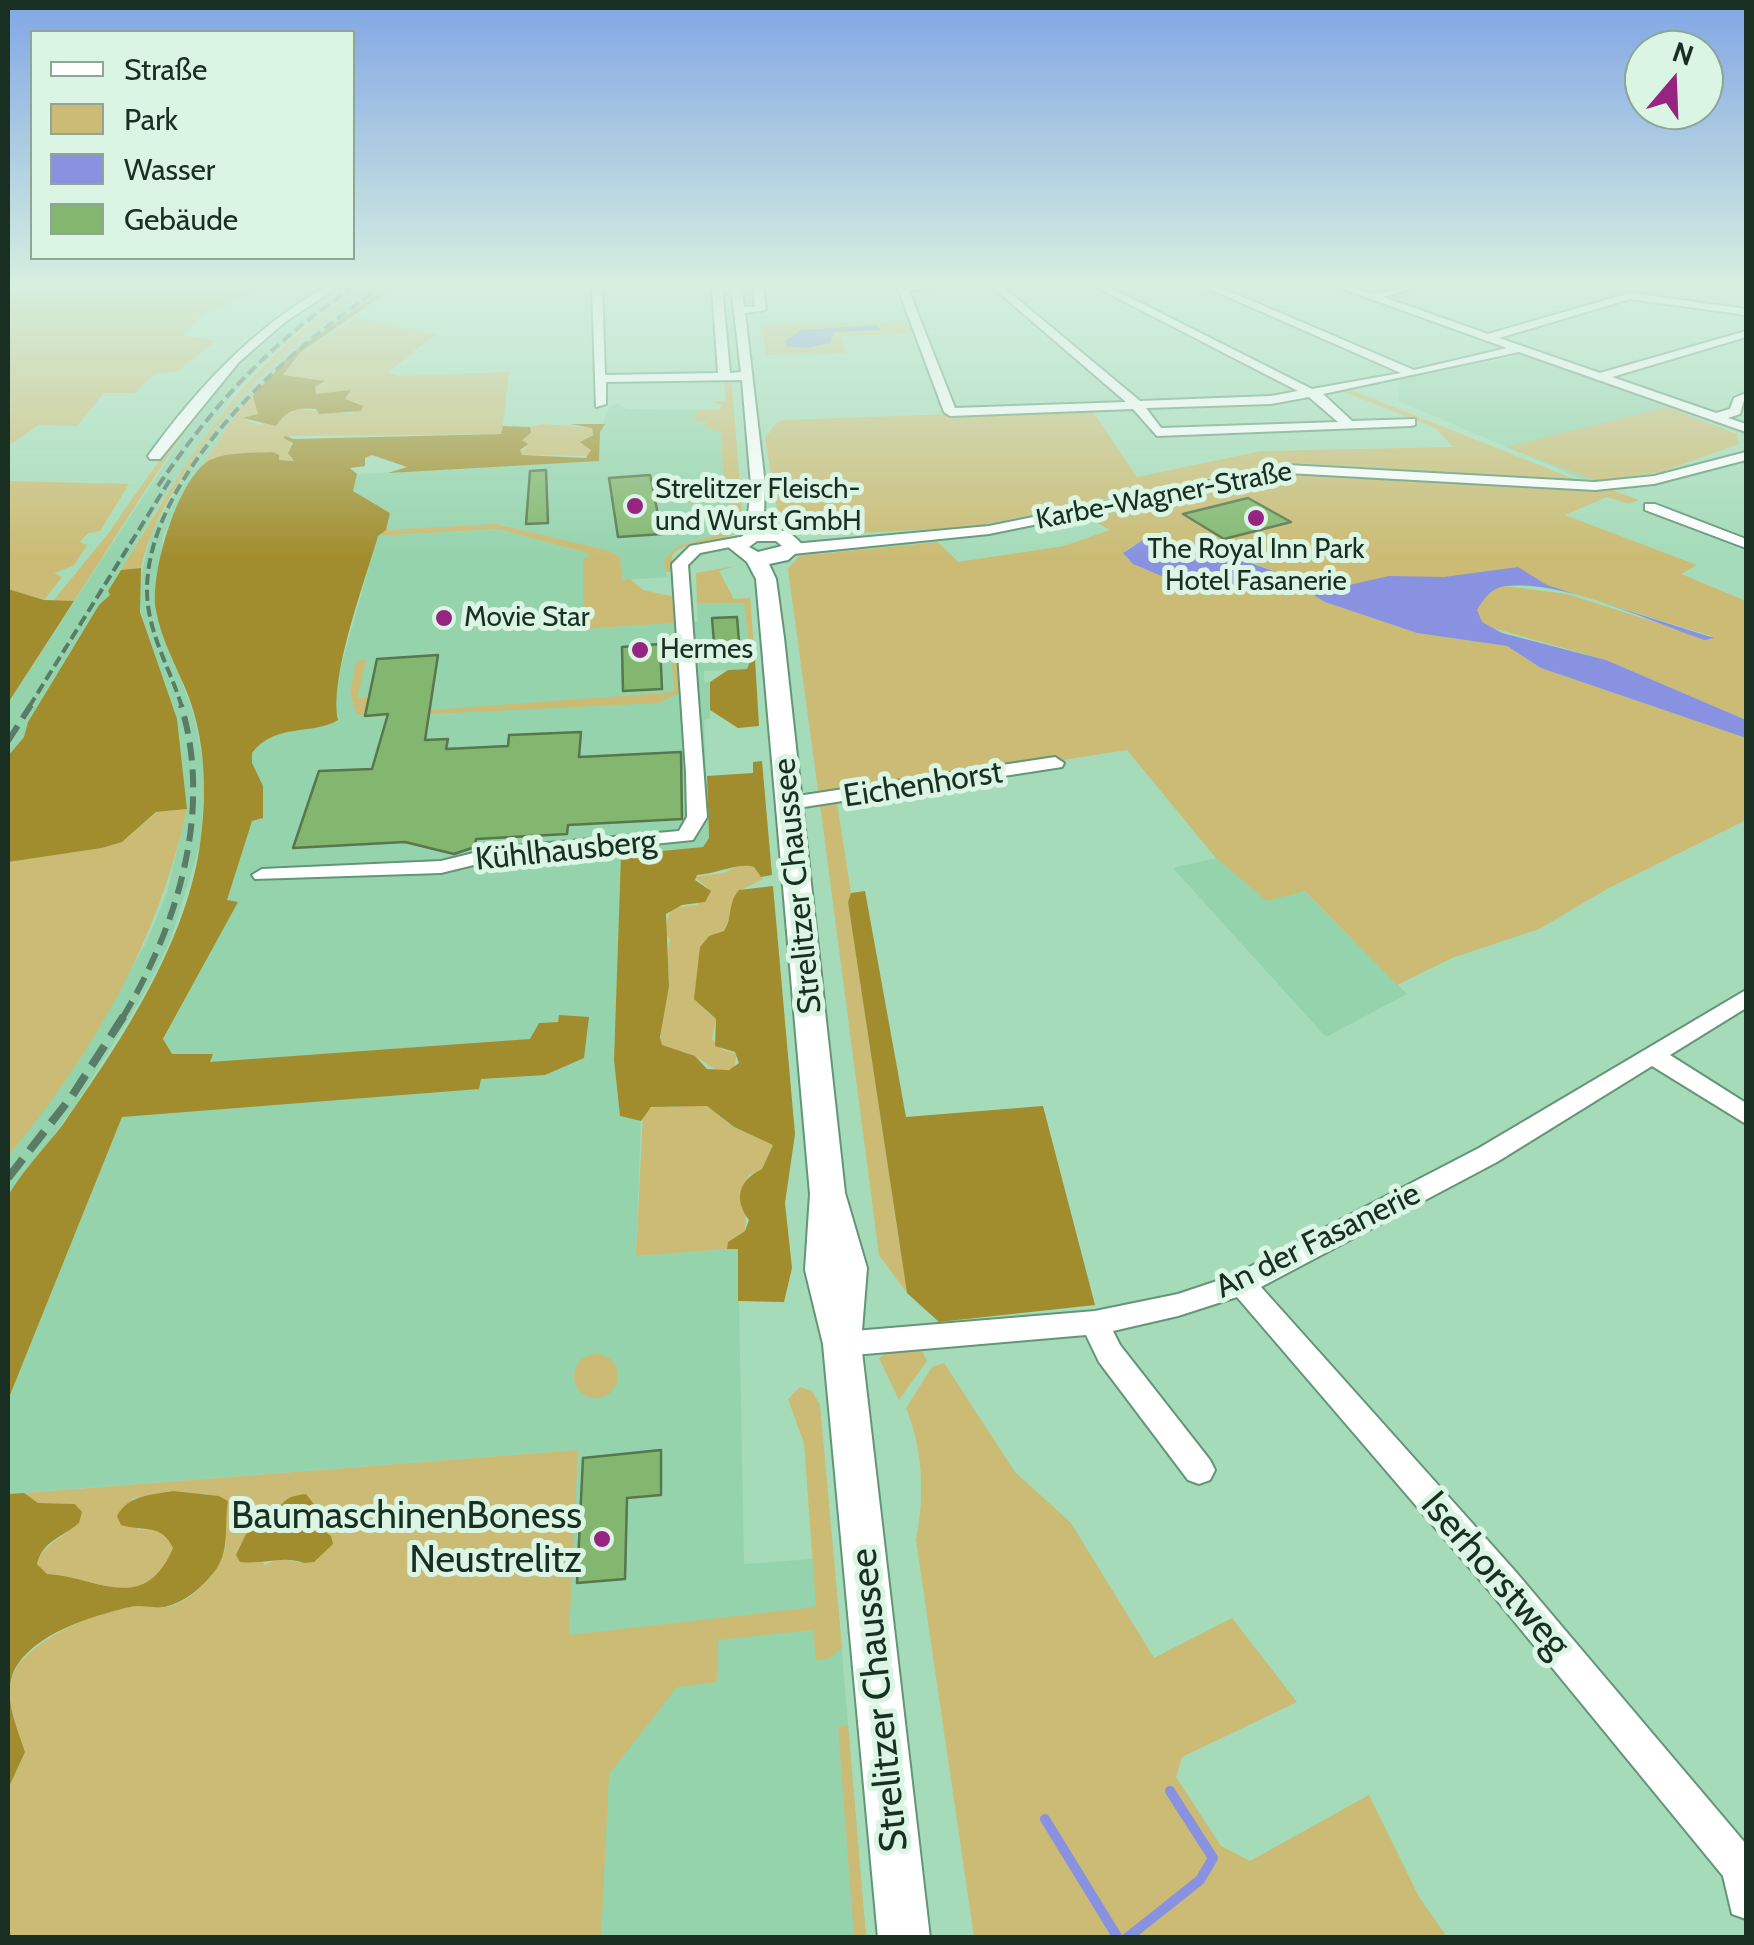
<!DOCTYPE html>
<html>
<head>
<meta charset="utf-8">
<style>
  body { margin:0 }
  #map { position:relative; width:1754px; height:1945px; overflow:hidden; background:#a5dbb9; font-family:Cabin,sans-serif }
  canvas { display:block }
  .frame { position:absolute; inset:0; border:10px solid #192f22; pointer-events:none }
  .legend { position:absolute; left:30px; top:30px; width:325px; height:230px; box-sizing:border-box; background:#daf5e3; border:2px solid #8da696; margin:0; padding:12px 18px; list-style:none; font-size:30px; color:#192f22 }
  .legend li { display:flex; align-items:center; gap:20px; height:50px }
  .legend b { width:50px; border:2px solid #8da696 }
  .north { position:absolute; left:1624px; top:30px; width:100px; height:100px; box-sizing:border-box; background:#daf5e3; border:2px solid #8da696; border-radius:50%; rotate:19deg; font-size:28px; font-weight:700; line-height:40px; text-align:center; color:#192f22 }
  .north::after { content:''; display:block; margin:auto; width:35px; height:45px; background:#982481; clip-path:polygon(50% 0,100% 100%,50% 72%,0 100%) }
</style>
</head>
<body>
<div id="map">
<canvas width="1754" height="1945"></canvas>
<div class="frame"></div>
<ul class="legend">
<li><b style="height:12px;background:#fff"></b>Straße</li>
<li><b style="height:28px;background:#cbbb74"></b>Park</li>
<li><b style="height:28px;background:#8892e0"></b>Wasser</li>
<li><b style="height:28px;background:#83b76f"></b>Gebäude</li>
</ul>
<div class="north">N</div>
</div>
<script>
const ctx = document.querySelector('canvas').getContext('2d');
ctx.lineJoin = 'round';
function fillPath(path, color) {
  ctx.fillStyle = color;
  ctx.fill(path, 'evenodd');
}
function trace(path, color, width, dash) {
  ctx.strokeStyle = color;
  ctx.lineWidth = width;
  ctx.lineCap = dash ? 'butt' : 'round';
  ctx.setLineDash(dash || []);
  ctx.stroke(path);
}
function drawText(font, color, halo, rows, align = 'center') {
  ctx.font = font + ' Cabin,sans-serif';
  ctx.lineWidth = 10;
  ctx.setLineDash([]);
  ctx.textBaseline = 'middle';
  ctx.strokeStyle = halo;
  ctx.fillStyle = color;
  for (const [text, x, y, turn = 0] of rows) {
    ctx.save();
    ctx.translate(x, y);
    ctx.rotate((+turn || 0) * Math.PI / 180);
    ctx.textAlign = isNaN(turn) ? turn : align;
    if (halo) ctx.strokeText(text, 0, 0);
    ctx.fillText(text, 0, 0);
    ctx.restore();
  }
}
const built = new Path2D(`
  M347 286H367L294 334 237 390 160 503 108 591 110 595 71 651 28 722 24 737 8 756V703L185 433 243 359Z
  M377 286H389L318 333 263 380 220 438 163 535 156 610 194 716 205 771 201 842 170 941 145 992 75 1106 8 1197V1156L88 1044 147 941 167 893 187 809 177 719 151 653 137 594 151 533 207 439 252 380 325 320Z
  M1524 355 1667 407 1726 429 1584 480 1398 401 1400 379Z
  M618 403 626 409 719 410 724 489 690 493 729 502 731 531 678 546 664 559 667 577 621 580 620 556 503 525 386 530 390 513 352 490 357 474 599 461 600 431 609 407Z
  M497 529 591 554 583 561 584 629 698 621 697 603H744L751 659 747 669 704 671V682H710V719L704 720 709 838 703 847 621 856 614 1060 620 1116 641 1121 636 1256 738 1248 744 1564 813 1559 817 1607 838 1606 866 1937H548L578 1450 8 1494V1400L122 1117 237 903 226 901 263 786 252 763V753L270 736 287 730 338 719 334 699 339 673 378 536Z
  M1216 858 1267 900 1304 891 1407 994 1326 1037 1173 868Z`);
const green = new Path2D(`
  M8 286H253L256 292 202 315 184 335 216 341 177 372 155 373 135 393H104L77 426 39 425 8 446Z
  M340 286H347C312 306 267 331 240 362 179 431 127 521 74 601H53L107 535 209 389 260 340 305 305Z
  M367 286H377C296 337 243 384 191 464 169 497 149 529 141 568L121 570C194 451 241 359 367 286Z
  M355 318 436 334 388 372 399 376 509 372 502 434 289 436 294 461 279 460 267 452 213 458 203 465C229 424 255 383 293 352L263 388 258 414 245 420 259 425 296 409 353 414 356 405 344 399 350 391 316 394 315 387 325 383 320 380 283 376 301 353Z
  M908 321 912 334 842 336 845 353 766 355 761 325Z
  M724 380 732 385 743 526C725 548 692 534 672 555L674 571 666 572 664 559 678 546 731 531 729 502 688 503 689 493 724 489 721 433 704 427 707 422H694L698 410H719L722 405 713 402 726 400Z
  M1349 389 1579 481 1298 463 1244 470 973 527 822 535 791 529 779 521 765 438 777 422 785 420 1091 409 1137 477 1262 451 1453 447 1435 428 1341 391Z
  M1667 407 1737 434 1739 444 1661 472 1597 481 1506 447Z
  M544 424 592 428 593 435 584 439 592 450 589 456 522 455 519 451 526 448 522 440 530 427Z
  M1308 472 1613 490 1639 500 1629 504 1607 497 1565 515 1697 565 1681 574 1746 601V720L1606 660 1345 586C1327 585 1308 584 1291 578 1253 563 1157 518 1123 553L1133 564 1183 585 1304 589 1325 602 1417 633 1507 646 1541 668 1746 738V820L1607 889 1539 929 1452 958 1397 985 1305 891 1267 901 1216 858 1127 750 819 798 788 569 799 556 938 542 958 562 1064 546 1110 530 1089 518 1272 475ZM1547 585 1711 636V640L1567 594 1504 586Z
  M8 481 129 484 100 531 88 533 80 542 87 545 74 565 54 573 62 577 44 600 8 589Z
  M497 524 609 551 620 556 622 580 630 579 643 590 675 597 678 618 674 623 583 629V560L590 555 587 553 497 529 378 536 386 530Z
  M735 566 719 571 734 599 750 598 755 659H751L744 603H697L696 573Z
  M670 634 679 637 682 691 659 703 366 717 356 713 350 693 356 662 363 659 366 661 357 698H369L365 715 674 692Z
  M837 803 851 893 848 902 907 1293 879 1255 820 804Z
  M187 809C158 941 94 1052 8 1156V862L102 848 122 842 157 812Z
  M741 864 754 867 763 879 739 891 724 932 709 936 700 947C699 979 687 998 716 1019L712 1039 723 1050 737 1054 734 1068C709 1075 708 1060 687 1053 678 1050 671 1050 662 1045 658 1028 665 1007 668 989 671 972 665 957 670 940L664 931 671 908 697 905 707 887 694 877 724 873Z
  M693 1103 707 1106 733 1127 773 1145 762 1169 748 1176 745 1231 728 1242 727 1249 636 1256 643 1113C659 1100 675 1112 693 1103Z
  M921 1349 927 1361 899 1400 879 1358 891 1350Z
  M574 1376a22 22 0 1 1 44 0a22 22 0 1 1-44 0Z
  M944 1363 1015 1472 1071 1523 1154 1658 1232 1618 1297 1702 1182 1757 1176 1777 1221 1846 1250 1861 1369 1795 1419 1897 1447 1937H974L916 1540C925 1496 923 1449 906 1408L932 1367Z
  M800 1387 812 1391 820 1405 842 1648 829 1658 816 1660 813 1630 718 1640 717 1682 677 1687 609 1774 601 1937H8V1789L25 1752C18 1729 4 1701 12 1677 24 1641 101 1609 136 1606 146 1605 157 1609 167 1607 191 1602 220 1573 225 1549 229 1534 222 1512 219 1496L173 1491 132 1499 138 1530C158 1528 165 1530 173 1548 144 1616 99 1577 47 1574L37 1564C45 1537 75 1538 82 1512L75 1504 38 1503 24 1493 578 1450 569 1635 816 1607 804 1443 788 1399ZM279 1505 331 1536 304 1563 279 1559 264 1565 256 1529 275 1519Z
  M848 1725 866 1937H854L838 1727Z`);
const forest = new Path2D(`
  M389 286H396L301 352 283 375 325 381 315 387 316 394 351 390 345 399 363 406 361 411 319 414 316 409C297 407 286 410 276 426L243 418 258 414 253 396 293 352Z
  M570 424H605L600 432 599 461 388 473 407 467 372 455 365 458V466L350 468 357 474 353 491 390 513 386 530 378 536C365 582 329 676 338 720 312 736 276 722 252 753V763L263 786V818L252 821 227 900 238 902 163 1039 172 1054H213L210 1062 530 1039 539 1023 558 1022 559 1015 589 1017 584 1058 545 1075 481 1079 479 1089 122 1117 8 1400C7 1370 1 1212 9 1195 18 1176 50 1142 64 1123 122 1040 189 940 201 837 207 790 205 740 188 695 177 667 161 640 156 610 149 575 179 473 212 459 229 452 255 453 273 452L279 455V460L294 461 288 453 293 443 283 438 286 436 293 439 501 434 503 426 530 427 531 433 522 440 528 444 520 450 522 455 586 458 591 450 580 442 593 435 592 428Z
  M141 568 140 612 177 719 187 809 156 812 122 842 102 848 8 862V756L24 737 28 722 99 605 110 595 108 591 121 570Z
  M8 589 44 600 74 601 8 703Z
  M751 659H755L759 726 738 728 710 710V682L728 670 747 669Z
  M762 761 772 875 761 877 754 867C739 862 716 874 697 875L695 880 711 891 705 902 682 905 666 914 669 986 660 1037 662 1045 695 1056 707 1069 729 1070 739 1063 735 1052 715 1046 716 1019 694 999 700 947 709 936 724 931C733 918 727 904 739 890L773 886 795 1134 785 1203 792 1268 784 1302 738 1301V1249H727L728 1242 745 1231 749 1220C733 1199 739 1180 762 1169L773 1145 734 1127 707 1106 651 1107 641 1121 620 1116 614 1060 621 855 703 847 709 838 707 776 753 773V762Z
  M865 891 906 1117 1043 1106 1095 1305 939 1322 907 1293 848 902 851 893Z
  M173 1491 219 1496 228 1501C224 1523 230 1549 217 1568 206 1584 187 1601 168 1606 156 1610 142 1604 130 1607 92 1616 27 1635 12 1676 4 1701 18 1729 25 1752L8 1789V1494L24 1493 38 1503 75 1504 82 1512 79 1523C62 1538 43 1540 37 1564L47 1574C98 1577 144 1616 173 1548 161 1523 145 1532 121 1525L117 1516C128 1495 151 1495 173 1491Z
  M306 1494 317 1508 314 1523 331 1536 333 1544 314 1562 304 1563C283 1555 262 1565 240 1562L236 1555 246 1534 275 1520C280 1501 287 1496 306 1494Z`);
const water = new Path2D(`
  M877 325 881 330 834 332 830 343 807 348 787 346 785 341 801 330Z
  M1143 540 1208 548 1307 583 1345 586 1389 576 1444 577 1518 567 1547 585 1714 638 1705 640C1651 622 1561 579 1506 586 1491 588 1484 598 1477 610L1482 622 1502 633 1606 660 1746 720V738L1541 668 1507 646 1417 633 1325 602 1304 589 1183 585 1133 564 1123 553Z`);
const stream = new Path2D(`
  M1045 1819 1118 1938
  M1127 1938 1200 1880 1213 1858 1170 1791`);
const building = new Path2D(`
  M546 470 548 523 526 524 530 471Z
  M650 475 662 534 618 537 609 478Z
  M1248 498 1291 522 1224 539 1183 514Z
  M737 617 740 654 715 655 712 618Z
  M660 644 662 689 623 691 622 647Z
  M438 655 425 740 448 739 446 749 508 746 509 735 581 732 579 757 681 752 682 819 568 825 567 834 476 839 475 847 454 854 405 842 293 848 319 771 372 769 388 714 365 716 377 659Z
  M661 1450V1495L627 1498 625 1579 577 1583 583 1458Z`);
const minor = new Path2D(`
  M327 286H340L285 322 239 362 160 459H150L148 456C198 387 253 328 327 286Z
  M592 286H602L605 375 718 373 712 286H722L730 373 741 372 731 286H741L744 307H755L753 286H763L766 310 745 313 765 485 764 513 758 538 746 535 751 485 742 380 606 382V404L596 407Z
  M897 286H936L909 291 955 408 1126 402 991 286H1002L1140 401 1271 396 1298 391 1094 286H1107L1312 389 1401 373 1203 286H1217L1414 370 1507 348 1335 286H1350L1372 294 1420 286 1383 297 1488 334 1630 293 1746 309V315L1630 299 1499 338 1600 373 1746 331V337L1612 377 1716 413 1730 409 1734 398 1746 393 1740 414 1728 418 1746 424V432L1519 352 1323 394 1352 421 1415 419V425L1410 426 1157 436 1133 409 950 416 944 412ZM1309 397 1338 422 1161 428 1146 408 1271 404Z
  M1746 452V460L1654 484 1595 490 1288 473 989 534 793 554 785 549 793 544 989 526 1288 465 1595 482 1654 476Z
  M1645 504H1655L1746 539V548L1645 510Z
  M740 537 747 541 745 544 700 553 688 565 707 817 693 840 494 860 441 873 255 879 252 875 262 869 441 861 494 848 679 831 687 817 686 773 672 564 690 546Z
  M1055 757 1064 763 1062 767 791 809 781 803 791 797Z
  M1746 990V1008L1670 1055 1746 1103V1124L1652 1066 1497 1162 1261 1287 1515 1571 1746 1844V1919L1732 1914 1723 1876 1491 1593 1237 1297 1178 1316 1113 1331 1120 1345 1210 1460 1215 1470 1210 1480 1199 1484 1188 1480 1099 1362 1086 1335 842 1356 832 1352 828 1344 832 1336 842 1332 1095 1311 1178 1294 1232 1276 1479 1148Z`);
const major = new Path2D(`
  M753 529 788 531 804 546 788 560 769 564 776 579 784 638 845 1193 867 1268 861 1343 930 1938H878L823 1344 805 1270 810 1194 756 579 747 562 727 546ZM757 541H776L782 546 758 552 749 547Z`);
const railFar2 = new Path2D(`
  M158 486C213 405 273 339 356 286
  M29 707 171 478
  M182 707C170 668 147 632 147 590 147 473 293 344 384 286`);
const railFar1 = new Path2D(`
  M8 741 31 705
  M123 1017C178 925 213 810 181 705`);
const rail = new Path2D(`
  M8 1178 72 1096 125 1014`);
const markers = [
  [635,506,10,"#982481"],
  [1256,518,10,"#982481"],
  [444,618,10,"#982481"],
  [640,650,10,"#982481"],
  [602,1539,10,"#982481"]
];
const farPoinames = [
  ["Strelitzer Fleisch-",655,490],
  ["und Wurst GmbH",655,522],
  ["The Royal Inn Park",1256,550,"center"],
  ["Hotel Fasanerie",1256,582,"center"],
  ["Movie Star",464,618],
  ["Hermes",660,650]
];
const farStreetnames = [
  ["Karbe-Wagner-Straße",1164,496,-11]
];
const streetNames = [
  ["Eichenhorst",923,785,-9],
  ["Kühlhausberg",566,851,-6],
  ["Strelitzer Chaussee",798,886,-96],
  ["An der Fasanerie",1318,1241,-26]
];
const nearPoinames = [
  ["BaumaschinenBoness",582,1517],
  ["Neustrelitz",582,1561]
];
const nearStreetnames = [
  ["Iserhorstweg",1495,1575,49],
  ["Strelitzer Chaussee",880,1700,-96]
];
fillPath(built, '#95d3ad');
fillPath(green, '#cbbb74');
fillPath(forest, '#a18d2d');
fillPath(water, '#8892e0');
trace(stream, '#8892e0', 10);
fillPath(building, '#83b76f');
trace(building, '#58774d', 2.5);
trace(minor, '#639677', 4);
trace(major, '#639677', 4);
fillPath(minor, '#fff');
fillPath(major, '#fff');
trace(railFar2, '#587c66', 4, [11, 5]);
trace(railFar1, '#587c66', 6, [18, 9]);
trace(rail, '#587c66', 8, [24, 11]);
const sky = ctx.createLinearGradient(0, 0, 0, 558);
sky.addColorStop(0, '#81a6e5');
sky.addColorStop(0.51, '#d6efe0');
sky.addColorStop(1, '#d6efe000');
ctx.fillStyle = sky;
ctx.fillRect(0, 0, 1754, 558);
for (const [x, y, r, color] of markers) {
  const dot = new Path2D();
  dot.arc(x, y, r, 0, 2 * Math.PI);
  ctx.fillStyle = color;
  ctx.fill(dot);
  trace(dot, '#daf5e3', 4);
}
drawText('28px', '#192f22', '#daf5e3', farPoinames, 'left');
drawText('28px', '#192f22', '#daf5e3', farStreetnames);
drawText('32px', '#192f22', '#daf5e3', streetNames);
drawText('38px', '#192f22', '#daf5e3', nearPoinames, 'right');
drawText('38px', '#192f22', '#daf5e3', nearStreetnames);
</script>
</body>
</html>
